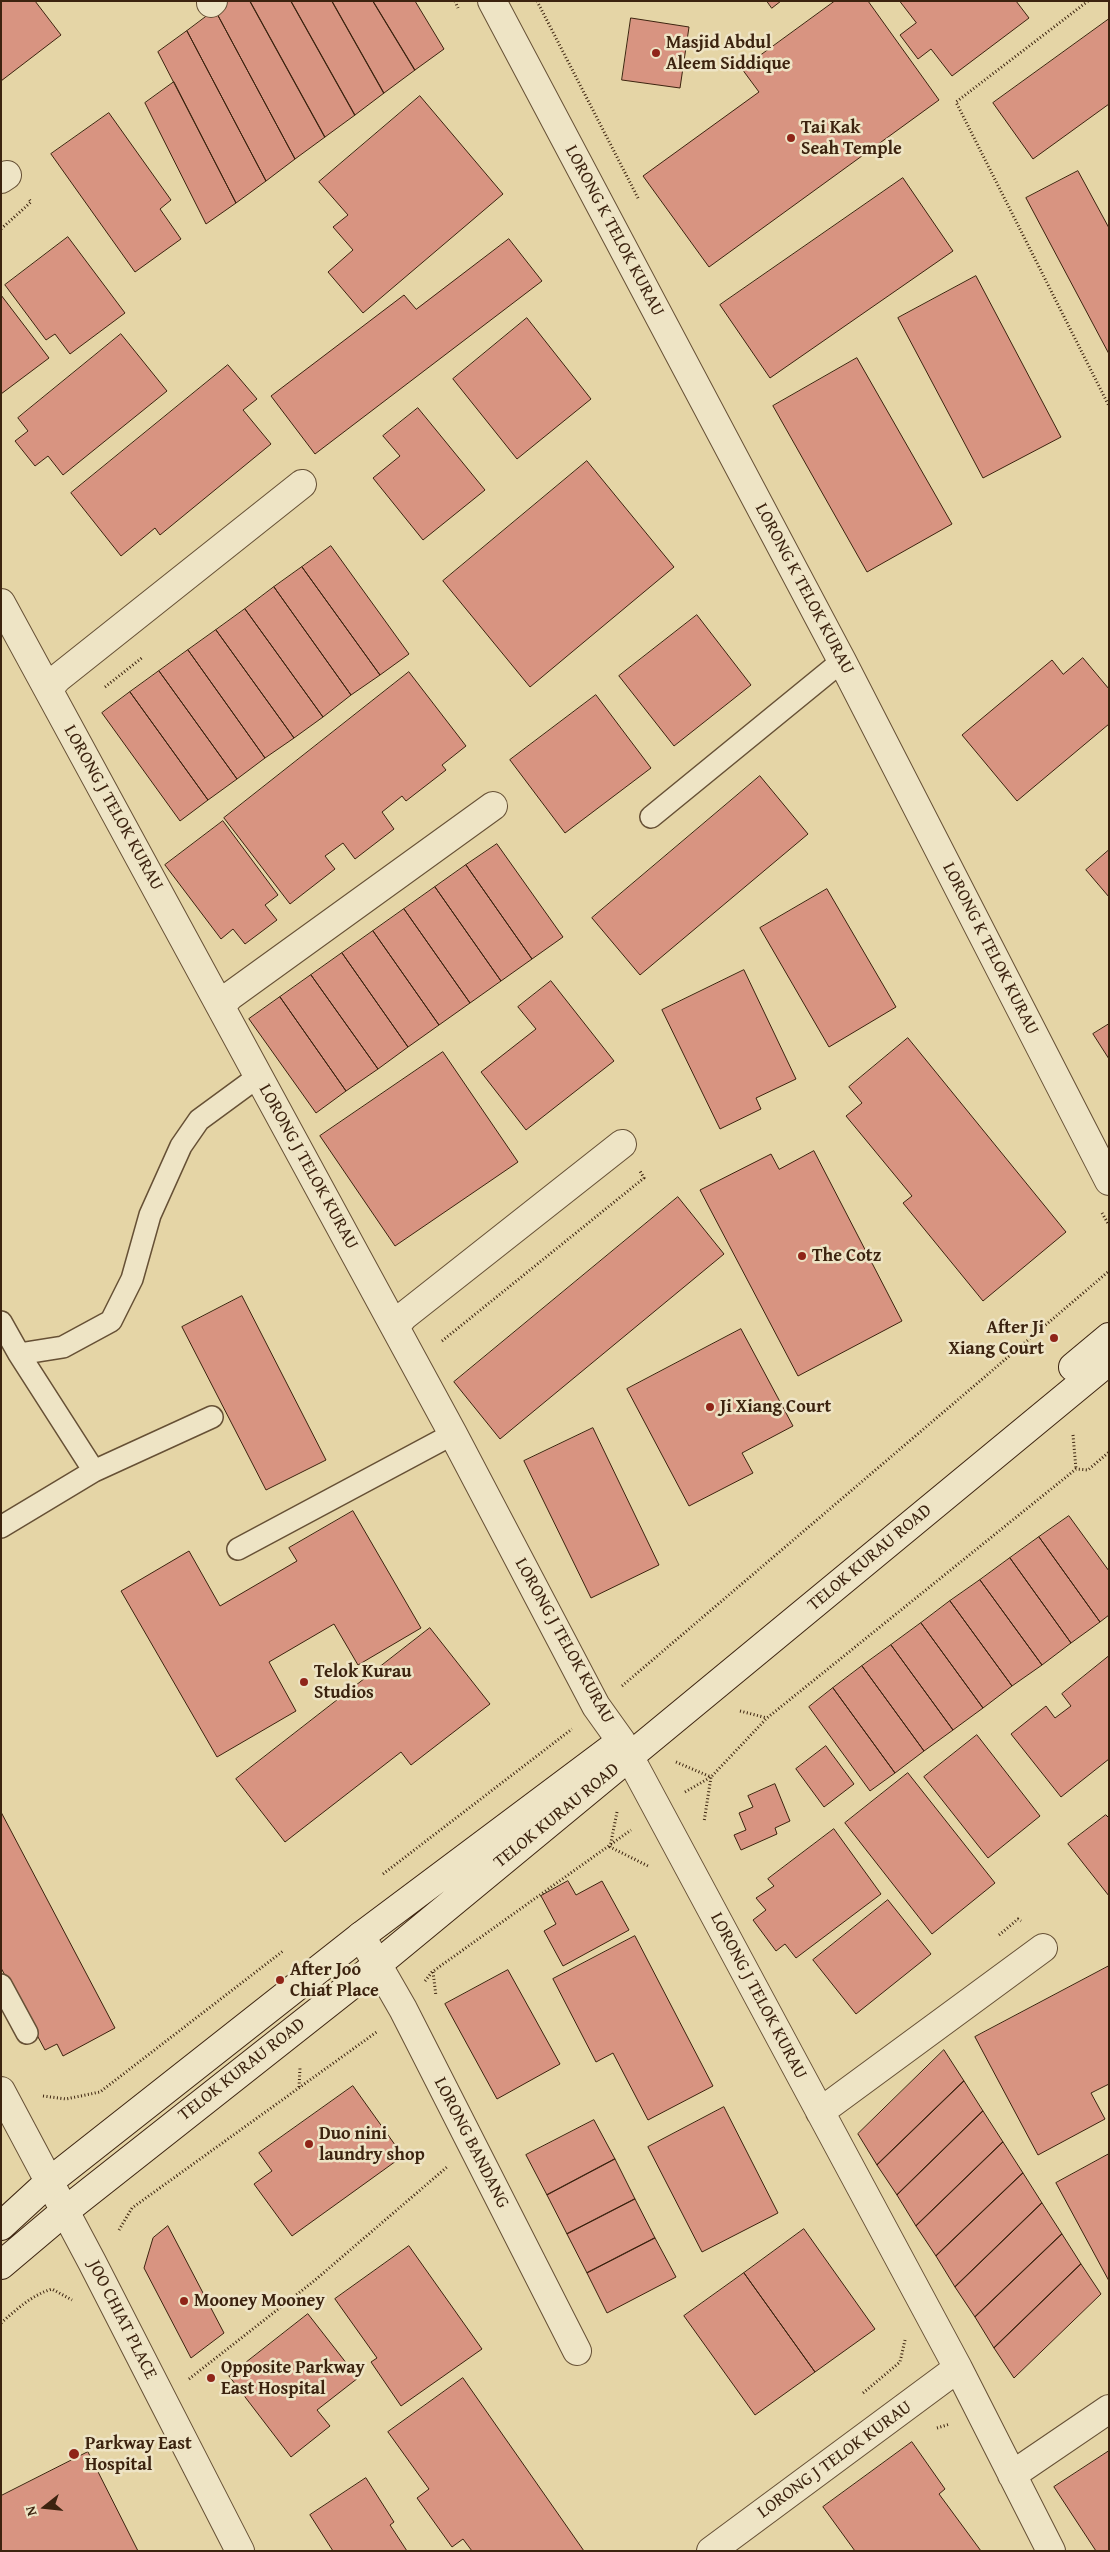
<!DOCTYPE html>
<html>
<head>
<meta charset="utf-8">
<style>
  body { margin:0 }
  #map { position:relative; width:1110px; height:2552px; overflow:hidden; background:#e5d5a6; font-family:"Gentium Book Plus",serif }
  canvas { display:block }
  .frame { position:absolute; inset:0; border:2px solid #3c230f; pointer-events:none }
  .north { position:absolute; left:20px; top:2482px; width:50px; height:50px; -webkit-text-stroke:4px #eee4c5; paint-order:stroke; rotate:254deg; font-size:14px; font-weight:700; line-height:20px; text-align:center; color:#3c230f }
  .north::after { content:''; display:block; margin:auto; width:18px; height:22px; background:#3c230f; clip-path:polygon(50% 0,100% 100%,50% 72%,0 100%) }
</style>
</head>
<body>
<div id="map">
<canvas width="1110" height="2552"></canvas>
<div class="frame"></div>
<div class="north">N</div>
</div>
<script>
const ctx = document.querySelector('canvas').getContext('2d');
ctx.lineJoin = 'round';
function fillPath(path, color) {
  ctx.fillStyle = color;
  ctx.fill(path, 'evenodd');
}
function trace(path, color, width, dash) {
  ctx.strokeStyle = color;
  ctx.lineWidth = width;
  ctx.lineCap = dash ? 'butt' : 'round';
  ctx.setLineDash(dash || []);
  ctx.stroke(path);
}
function drawText(font, color, halo, rows, align = 'center') {
  ctx.font = font + ' "Gentium Book Plus",serif';
  ctx.lineWidth = 5;
  ctx.setLineDash([]);
  ctx.textBaseline = 'middle';
  ctx.strokeStyle = halo;
  ctx.fillStyle = color;
  for (const [text, x, y, turn = 0] of rows) {
    ctx.save();
    ctx.translate(x, y);
    ctx.rotate((+turn || 0) * Math.PI / 180);
    ctx.textAlign = isNaN(turn) ? turn : align;
    if (halo) ctx.strokeText(text, 0, 0);
    ctx.fillText(text, 0, 0);
    ctx.restore();
  }
}
const building = new Path2D(`
  M1 1H35L61 35 1 81Z
  M227 1H250L325 137 295 159 215 10Z
  M250 1H291L355 115 325 137Z
  M291 1H332L384 93 355 115Z
  M332 1H373L415 70 384 93Z
  M373 1H415L444 49 415 70Z
  M767 1H781L772 8Z
  M835 1H868L939 100 709 267 643 176 759 92 742 69Z
  M900 1H1016L1029 18 952 76 931 49 918 59 900 35 916 23Z
  M215 10 295 159 266 181 187 31Z
  M631 18 689 27 680 88 622 80Z
  M1109 19V104L1033 159 993 103Z
  M187 31 266 181 236 203 158 52Z
  M174 82 236 203 206 224 145 103Z
  M420 96 503 194 363 313 328 272 353 250 333 227 348 215 319 182Z
  M109 113 171 200 160 209 181 239 135 272 51 154Z
  M1078 171 1109 228V354L1026 198Z
  M903 178 953 251 770 378 720 305Z
  M68 237 125 313 70 354 55 334 46 340 5 285Z
  M509 239 542 281 315 454 271 396 404 295 416 309Z
  M976 276 1061 437 983 478 898 318Z
  M1 295 49 358 1 394Z
  M527 318 591 399 517 459 453 379Z
  M121 334 167 391 63 475 48 456 35 466 15 441 28 431 18 418Z
  M857 358 952 524 867 572 773 406Z
  M228 365 257 399 243 410 271 444 160 535 155 528 121 556 71 493Z
  M418 408 485 490 423 540 373 478 400 456 383 436Z
  M587 461 674 567 530 687 443 581Z
  M331 546 409 654 380 675 302 567Z
  M302 567 380 675 351 695 274 587Z
  M274 587 351 695 323 717 245 609Z
  M245 609 323 717 294 738 216 630Z
  M697 615 751 685 674 746 619 676Z
  M216 630 294 738 265 758 188 650Z
  M188 650 265 758 237 779 159 671Z
  M1083 658 1109 689V724L1017 801 962 735 1052 660 1063 674Z
  M159 671 237 779 208 800 130 692Z
  M409 672 466 746 442 765 446 770 406 801 402 796 382 812 394 829 355 859 343 843 325 856 335 869 290 904 224 818Z
  M130 692 208 800 180 821 102 713Z
  M596 695 651 768 565 833 510 760Z
  M760 776 808 834 640 975 592 918Z
  M223 821 278 895 265 905 277 920 245 944 233 929 221 939 165 865Z
  M497 844 563 937 532 959 466 865Z
  M1109 850V897L1086 870Z
  M466 865 532 959 501 981 435 887Z
  M435 887 501 981 470 1003 404 909Z
  M827 889 896 1007 829 1047 760 928Z
  M404 909 470 1003 439 1025 373 931Z
  M373 931 439 1025 408 1047 342 953Z
  M342 953 408 1047 378 1069 311 975Z
  M744 970 796 1079 756 1098 761 1109 720 1129 662 1010Z
  M311 975 378 1069 346 1091 280 997Z
  M551 981 614 1061 526 1130 481 1072 536 1029 518 1007Z
  M280 997 346 1091 316 1113 249 1019Z
  M1109 1024V1059L1093 1034Z
  M908 1038 1066 1232 983 1301 903 1203 912 1196 846 1116 862 1103 849 1087Z
  M443 1052 518 1162 395 1246 320 1136Z
  M814 1151 902 1321 798 1376 700 1190 771 1154 779 1169Z
  M678 1197 724 1254 500 1439 454 1382Z
  M242 1296 326 1460 266 1490 182 1327Z
  M741 1329 793 1426 742 1453 753 1473 689 1506 627 1389Z
  M593 1428 659 1565 591 1598 524 1461Z
  M353 1511 421 1628 358 1665 334 1624 269 1662 296 1711 217 1757 121 1591 189 1551 220 1606 297 1561 289 1548Z
  M1069 1516 1109 1571V1615L1100 1622 1039 1537Z
  M1039 1537 1100 1622 1071 1643 1010 1558Z
  M1010 1558 1071 1643 1042 1665 980 1580Z
  M980 1580 1042 1665 1012 1686 950 1601Z
  M950 1601 1012 1686 983 1708 921 1623Z
  M921 1623 983 1708 953 1730 891 1645Z
  M430 1628 490 1704 411 1765 401 1752 285 1842 236 1779Z
  M891 1645 953 1730 924 1751 862 1666Z
  M1109 1656V1759L1061 1797 1011 1734 1046 1706 1055 1718 1071 1706 1062 1694Z
  M862 1666 924 1751 895 1773 833 1688Z
  M833 1688 895 1773 870 1791 809 1707Z
  M977 1735 1040 1816 988 1858 924 1777Z
  M826 1746 854 1784 824 1807 796 1769Z
  M908 1773 995 1883 932 1934 845 1823Z
  M775 1784 790 1821 775 1828 777 1834 741 1850 734 1835 746 1830 739 1813 753 1807 748 1796Z
  M1 1812 115 2028 63 2056 57 2044 45 2050 1 1968Z
  M1106 1815 1109 1818V1896L1068 1844Z
  M834 1829 881 1894 796 1958 785 1944 776 1951 753 1920 766 1910 756 1898 774 1886 768 1879Z
  M568 1881 576 1895 602 1881 629 1930 563 1966 544 1931 556 1924 541 1896Z
  M888 1900 931 1954 856 2014 813 1960Z
  M635 1936 713 2086 648 2120 613 2053 596 2062 553 1979Z
  M1109 1966V2084L1091 2093 1105 2119 1038 2155 975 2037Z
  M508 1970 560 2064 497 2099 445 2004Z
  M944 2050 964 2081 877 2165 858 2134Z
  M964 2081 983 2111 897 2195 877 2165Z
  M353 2086 403 2156 292 2236 254 2184 272 2171 259 2153Z
  M724 2107 778 2213 702 2252 648 2147Z
  M983 2111 1003 2142 916 2226 897 2195Z
  M594 2120 615 2159 547 2195 526 2155Z
  M1003 2142 1023 2173 936 2256 916 2226Z
  M1109 2154V2281L1056 2183Z
  M615 2159 635 2199 567 2234 547 2195Z
  M1023 2173 1042 2203 955 2287 936 2256Z
  M635 2199 655 2238 587 2273 567 2234Z
  M1042 2203 1062 2234 975 2317 955 2287Z
  M168 2226 224 2333 191 2358 144 2268 153 2238Z
  M804 2229 875 2329 815 2372 744 2273Z
  M1062 2234 1081 2264 994 2348 975 2317Z
  M655 2238 676 2277 607 2313 587 2273Z
  M409 2246 482 2349 401 2406 371 2362 377 2358 335 2299Z
  M1081 2264 1101 2294 1014 2378 994 2348Z
  M744 2273 815 2372 755 2415 684 2316Z
  M308 2314 358 2378 317 2410 330 2426 291 2457 229 2376Z
  M463 2378 584 2551H472L463 2539 452 2547 417 2498 429 2489 388 2432Z
  M912 2442 945 2489 939 2494 981 2551H855L823 2507Z
  M1109 2451V2551H1096L1054 2487Z
  M88 2452 138 2551H1V2496Z
  M366 2478 394 2522 390 2525 407 2551H333L310 2515Z`);
const path = new Path2D(`
  M455 1 458 8
  M537 1 639 200
  M1088 1 956 102 1109 406
  M1 229 31 202 29 199
  M105 687 143 657
  M1102 1213 1109 1225
  M442 1341 644 1178 640 1171
  M1073 1435 1076 1469
  M622 1686 1109 1271
  M740 1711 767 1718
  M676 1762 711 1777 704 1822
  M685 1792 711 1777 767 1718 1076 1469 1088 1470 1109 1452
  M617 1812 610 1847 650 1867
  M383 1874 572 1729
  M999 1935 1018 1919 1021 1921
  M433 1972 436 1996
  M425 1981 432 1972 631 1830
  M299 2087 300 2068
  M43 2096 66 2099 100 2092 283 1951
  M119 2230 132 2208 378 2031
  M1 2323C17 2309 32 2295 52 2289L72 2300
  M189 2379 314 2281 447 2167
  M863 2393 900 2362 905 2340
  M937 2428 950 2424`);
const lane = new Path2D(`
  M651 817 842 661
  M1 1322 19 1354 63 1347 111 1321 132 1279 150 1215 181 1146 199 1120 259 1076
  M19 1354 94 1471
  M1 1527 94 1471 212 1417
  M238 1549 453 1434
  M1 1985 27 2033`);
const street = new Path2D(`
  M492 1 842 661 1109 1181
  M211 3 213 1
  M1 179 7 175
  M1 603 453 1434 596 1706 621 1741 657 1808 958 2368 1051 2551
  M48 689 58 678 302 484
  M221 1006 230 996 493 806
  M395 1327 404 1316 622 1144
  M361 1936 403 2009 577 2351
  M1 2091 92 2262 240 2551
  M820 2112 1043 1948
  M1012 2475 1109 2409
  M711 2551 958 2368`);
const secondary = new Path2D(`
  M1073 1367 1109 1337
  M1 2226 50 2181 361 1936 612 1748
  M1 2265 65 2211 378 1964 1109 1361`);
const markers = [
  [656,53,5,"#8f2418"],
  [791,138,5,"#8f2418"],
  [802,1256,5,"#8f2418"],
  [1054,1338,5,"#8f2418"],
  [710,1407,5,"#8f2418"],
  [304,1682,5,"#8f2418"],
  [280,1980,5,"#8f2418"],
  [309,2144,5,"#8f2418"],
  [184,2301,5,"#8f2418"],
  [211,2378,5,"#8f2418"],
  [74,2454,6,"#8f2418"]
];
const poiNames = [
  ["Masjid Abdul",666,43],
  ["Aleem Siddique",666,64],
  ["Tai Kak",801,128],
  ["Seah Temple",801,149],
  ["The Cotz",812,1256],
  ["After Ji",1044,1328,"right"],
  ["Xiang Court",1044,1349,"right"],
  ["Ji Xiang Court",720,1407],
  ["Telok Kurau",314,1672],
  ["Studios",314,1693],
  ["After Joo",290,1970],
  ["Chiat Place",290,1991],
  ["Duo nini",319,2134],
  ["laundry shop",319,2155],
  ["Mooney Mooney",194,2301],
  ["Opposite Parkway",221,2368],
  ["East Hospital",221,2389],
  ["Parkway East",85,2444],
  ["Hospital",85,2465]
];
const streetNames = [
  ["LORONG K TELOK KURAU",614,231,62],
  ["LORONG K TELOK KURAU",804,589,62],
  ["LORONG J TELOK KURAU",113,808,61],
  ["LORONG K TELOK KURAU",990,949,63],
  ["LORONG J TELOK KURAU",308,1167,61],
  ["TELOK KURAU ROAD",870,1558,-40],
  ["LORONG J TELOK KURAU",564,1641,61],
  ["TELOK KURAU ROAD",557,1816,-39],
  ["LORONG J TELOK KURAU",758,1996,62],
  ["TELOK KURAU ROAD",242,2070,-38],
  ["LORONG BANDANG",471,2143,63],
  ["JOO CHIAT PLACE",122,2320,63],
  ["LORONG J TELOK KURAU",835,2460,-36]
];
fillPath(building, '#d89481');
trace(building, '#3c230f', 1);
trace(lane, '#665035', 24);
trace(street, '#665035', 30);
trace(secondary, '#3c230f', 30);
trace(path, '#3c230f', 3, [1, 2.5]);
trace(lane, '#eee4c5', 21);
trace(street, '#eee4c5', 28);
trace(secondary, '#eee4c5', 28);
for (const [x, y, r, color] of markers) {
  const dot = new Path2D();
  dot.arc(x, y, r, 0, 2 * Math.PI);
  ctx.fillStyle = color;
  ctx.fill(dot);
  trace(dot, '#eee4c5', 2);
}
drawText('bold 18px', '#3c230f', '#eee4c5', poiNames, 'left');
drawText('18px', '#3c230f', '#eee4c5', streetNames);
</script>
</body>
</html>
